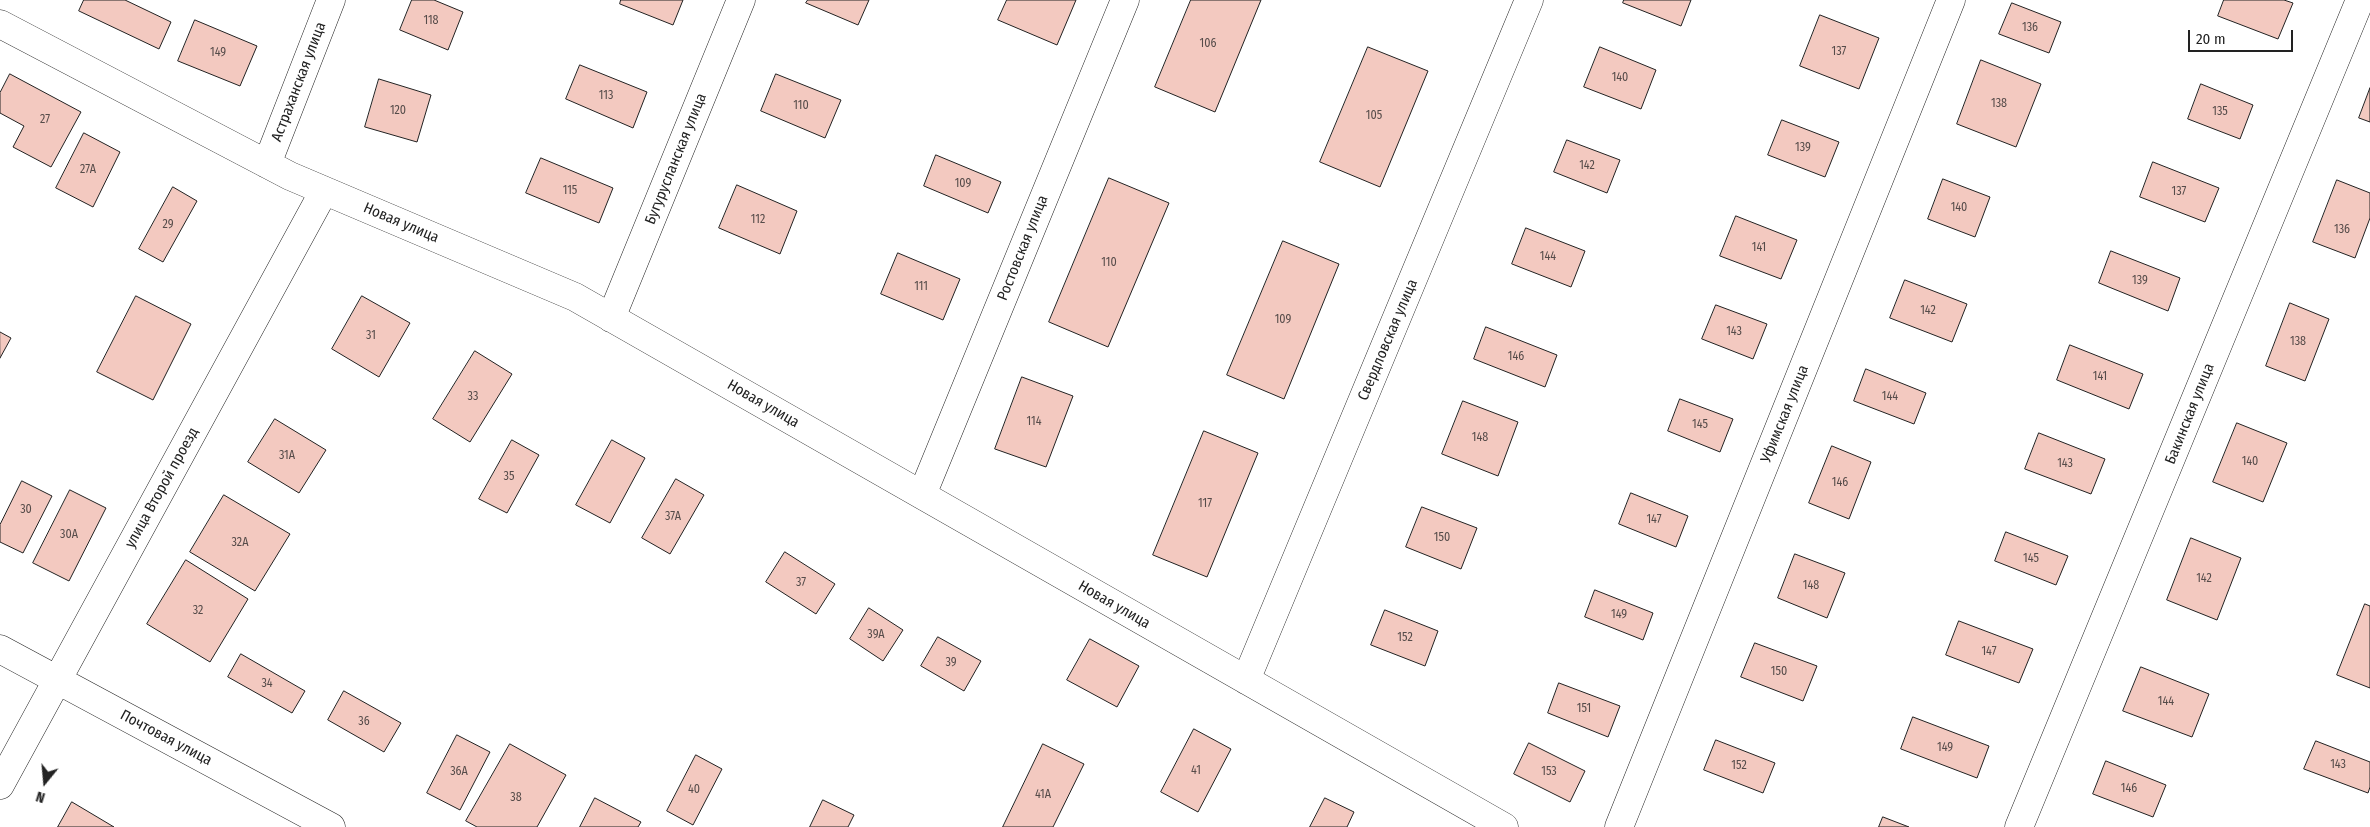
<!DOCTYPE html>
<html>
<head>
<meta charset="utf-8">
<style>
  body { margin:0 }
  #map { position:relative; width:2370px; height:827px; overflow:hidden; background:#fff; font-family:"Fira Sans Condensed",sans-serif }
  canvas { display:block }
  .north { position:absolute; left:20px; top:757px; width:50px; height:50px; -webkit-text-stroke:4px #fff; paint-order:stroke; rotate:197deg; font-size:14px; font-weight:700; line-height:20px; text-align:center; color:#222 }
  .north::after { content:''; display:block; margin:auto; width:18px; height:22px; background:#222; clip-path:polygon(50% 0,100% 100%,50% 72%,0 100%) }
  .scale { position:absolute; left:2188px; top:30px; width:105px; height:22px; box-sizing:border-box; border:2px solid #222; border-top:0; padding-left:6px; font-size:15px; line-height:18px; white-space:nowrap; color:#222; -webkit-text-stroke:4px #fff; paint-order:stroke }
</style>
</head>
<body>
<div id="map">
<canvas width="2370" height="827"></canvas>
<div class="north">N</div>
<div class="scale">20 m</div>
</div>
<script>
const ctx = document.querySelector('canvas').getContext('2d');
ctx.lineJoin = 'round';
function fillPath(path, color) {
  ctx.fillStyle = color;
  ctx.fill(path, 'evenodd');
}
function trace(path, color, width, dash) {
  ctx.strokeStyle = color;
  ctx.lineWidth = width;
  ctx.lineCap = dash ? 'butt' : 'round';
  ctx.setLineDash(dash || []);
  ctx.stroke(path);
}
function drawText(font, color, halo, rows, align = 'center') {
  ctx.font = font + ' "Fira Sans Condensed",sans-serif';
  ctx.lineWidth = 4;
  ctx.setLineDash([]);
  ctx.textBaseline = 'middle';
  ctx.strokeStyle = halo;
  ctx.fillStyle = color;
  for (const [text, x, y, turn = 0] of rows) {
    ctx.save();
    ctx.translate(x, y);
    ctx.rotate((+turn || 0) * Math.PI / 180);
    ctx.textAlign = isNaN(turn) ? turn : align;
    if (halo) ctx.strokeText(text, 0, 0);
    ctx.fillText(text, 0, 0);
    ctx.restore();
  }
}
const building = new Path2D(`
  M84 0H125L171 22 159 49 79 11Z
  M412 0H434L463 12 448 50 400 30Z
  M621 0H683L673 25 620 4Z
  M808 0H869L858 25 806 3Z
  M1007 0H1076L1057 45 998 20Z
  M1191 0H1261L1215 112 1155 87Z
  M1624 0H1691L1681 26 1623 3Z
  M2224 0H2284L2293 3 2278 39 2218 16Z
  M2012 3 2061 22 2049 53 1999 34Z
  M1820 15 1879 38 1859 89 1800 66Z
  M195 20 257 46 240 86 178 61Z
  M1368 47 1428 71 1380 187 1320 162Z
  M1600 47 1656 70 1641 109 1584 87Z
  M1981 60 2041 84 2016 147 1957 124Z
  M580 65 647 92 633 128 566 99Z
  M10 74 81 112 51 167 13 147 24 126 0 113V93Z
  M776 74 841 100 825 138 761 111Z
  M379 79 431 95 417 142 365 127Z
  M2201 84 2253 105 2240 139 2188 119Z
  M2370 88V122L2359 118Z
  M1782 120 1839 142 1825 177 1768 155Z
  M84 133 120 152 93 207 56 188Z
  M1567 140 1620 160 1607 193 1554 172Z
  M936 155 1001 182 988 213 924 186Z
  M541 158 613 188 599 223 526 193Z
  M2153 162 2219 188 2205 222 2140 197Z
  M1109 178 1169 203 1108 347 1049 322Z
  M1943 179 1990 197 1975 237 1928 219Z
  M2337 180 2370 193V218L2355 258 2313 242Z
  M737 185 797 211 780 254 719 228Z
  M173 187 197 201 163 262 139 249Z
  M1736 216 1797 240 1781 279 1720 256Z
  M1526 228 1585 251 1571 287 1512 264Z
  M1283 241 1339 264 1284 399 1227 375Z
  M2111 251 2180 278 2168 311 2099 283Z
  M898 253 960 279 943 320 881 294Z
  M1905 280 1967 304 1952 342 1890 318Z
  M136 296 191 324 153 400 97 372Z
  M362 296 410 323 379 377 332 349Z
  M2290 303 2329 319 2305 381 2266 366Z
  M1716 305 1767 324 1753 359 1702 339Z
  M1486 327 1557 355 1545 387 1474 359Z
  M0 332 11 338 0 358Z
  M2070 345 2143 374 2129 409 2057 380Z
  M475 351 512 374 470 442 433 419Z
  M1866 369 1926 393 1914 424 1854 401Z
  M1022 377 1073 396 1046 467 995 449Z
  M1680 399 1733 419 1720 452 1668 431Z
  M1463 401 1518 422 1498 476 1442 454Z
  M275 419 326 450 299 493 248 462Z
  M2237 423 2287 443 2263 502 2213 482Z
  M1204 431 1258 453 1207 577 1153 555Z
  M2039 433 2105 459 2091 494 2025 469Z
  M512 440 539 455 507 513 479 499Z
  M612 440 645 458 610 523 576 505Z
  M1832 446 1871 462 1849 519 1809 503Z
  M676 479 704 495 670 554 642 538Z
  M22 481 52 496 23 553 0 542V525Z
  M70 490 106 508 69 581 33 563Z
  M1631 493 1688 516 1676 547 1619 524Z
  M224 495 290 534 255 591 190 552Z
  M1422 507 1477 528 1461 569 1406 547Z
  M2006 532 2068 556 2056 585 1995 561Z
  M2191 538 2241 558 2217 620 2167 600Z
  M785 552 835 584 816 614 766 582Z
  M1795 554 1845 573 1827 618 1778 598Z
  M186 560 248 599 210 662 147 624Z
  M1595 590 1653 613 1643 640 1585 617Z
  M2365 604 2370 606V688L2337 675Z
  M869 608 903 630 883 661 850 639Z
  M1385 610 1438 631 1425 666 1371 645Z
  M1959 621 2033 649 2019 683 1946 655Z
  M938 637 981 661 964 691 921 666Z
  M1090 639 1139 666 1117 707 1067 680Z
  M1755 643 1817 666 1803 701 1741 677Z
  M241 654 305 691 292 713 228 677Z
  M2141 667 2209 694 2192 737 2123 711Z
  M1559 683 1620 706 1608 737 1548 713Z
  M344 691 401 723 384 752 328 720Z
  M1913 717 1989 746 1977 778 1901 749Z
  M1194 729 1231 749 1198 812 1161 792Z
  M457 735 490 752 460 810 427 793Z
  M1716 740 1775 763 1763 793 1704 770Z
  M2316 741 2370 762V787L2368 793 2304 769Z
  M1529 743 1585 771 1570 802 1514 774Z
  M510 744 566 775 537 827H477L466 821Z
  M1043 744 1084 764 1053 827H1003Z
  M696 755 722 769 693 825 667 811Z
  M2106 761 2166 785 2153 817 2093 794Z
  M595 798 641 822 638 827H580Z
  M1325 798 1354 812 1347 827H1310Z
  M823 800 854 815 848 827H810Z
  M72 802 114 827H58Z
  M1883 817 1909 827H1879Z`);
const minor = new Path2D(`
  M0 24 290 176 575 297 1504 827
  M267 164 331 0
  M611 318 741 0
  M922 495 1125 0
  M0 649 331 827
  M1246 680 1529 0
  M0 785 324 191
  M1619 827 1951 0
  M2019 827 2360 0`);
const numberNames = [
  ["118",431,21],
  ["136",2030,28],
  ["106",1208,44],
  ["137",1839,52],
  ["149",218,53],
  ["140",1620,78],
  ["113",606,96],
  ["138",1999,104],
  ["110",801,106],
  ["120",398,111],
  ["135",2220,112],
  ["105",1374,116],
  ["27",45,120],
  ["139",1803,148],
  ["142",1587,166],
  ["27А",88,170],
  ["109",963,184],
  ["115",570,191],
  ["137",2179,192],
  ["140",1959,208],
  ["112",758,220],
  ["29",168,225],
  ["136",2342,230],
  ["141",1759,248],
  ["144",1548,257],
  ["110",1109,263],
  ["139",2140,281],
  ["111",921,287],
  ["142",1928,311],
  ["109",1283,320],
  ["143",1734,332],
  ["31",371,336],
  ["138",2298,342],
  ["146",1516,357],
  ["141",2100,377],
  ["33",473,397],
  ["144",1890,397],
  ["114",1034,422],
  ["145",1700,425],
  ["148",1480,438],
  ["31А",287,456],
  ["140",2250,462],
  ["143",2065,464],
  ["35",509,477],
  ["146",1840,483],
  ["117",1205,504],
  ["30",26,510],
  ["37А",673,517],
  ["147",1654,520],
  ["30А",69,535],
  ["150",1442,538],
  ["32А",240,543],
  ["145",2031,559],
  ["142",2204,579],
  ["37",801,583],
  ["148",1811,586],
  ["32",198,611],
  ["149",1619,615],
  ["39А",876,635],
  ["152",1405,638],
  ["147",1989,652],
  ["39",951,663],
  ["150",1779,672],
  ["34",267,684],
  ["144",2166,702],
  ["151",1584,709],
  ["36",364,722],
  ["149",1945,748],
  ["143",2338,765],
  ["152",1739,766],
  ["41",1196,771],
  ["36А",459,772],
  ["153",1549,772],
  ["146",2129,789],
  ["40",694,790],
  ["41А",1043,795],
  ["38",516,798]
];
const streetNames = [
  ["Астраханская улица",299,82,-69],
  ["Бугурусланская улица",676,159,-68],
  ["Новая улица",401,223,23],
  ["Ростовская улица",1023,248,-68],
  ["Свердловская улица",1388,340,-67],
  ["Новая улица",763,404,30],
  ["Уфимская улица",1785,414,-68],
  ["Бакинская улица",2190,414,-68],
  ["улица Второй проезд",162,488,-61],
  ["Новая улица",1114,605,30],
  ["Почтовая улица",166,738,28]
];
fillPath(building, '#f3c9c0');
trace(building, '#222', 1);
trace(minor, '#222', 29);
trace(minor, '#fff', 28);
drawText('12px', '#564c4a', null, numberNames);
drawText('15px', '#222', '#fff', streetNames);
</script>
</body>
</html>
